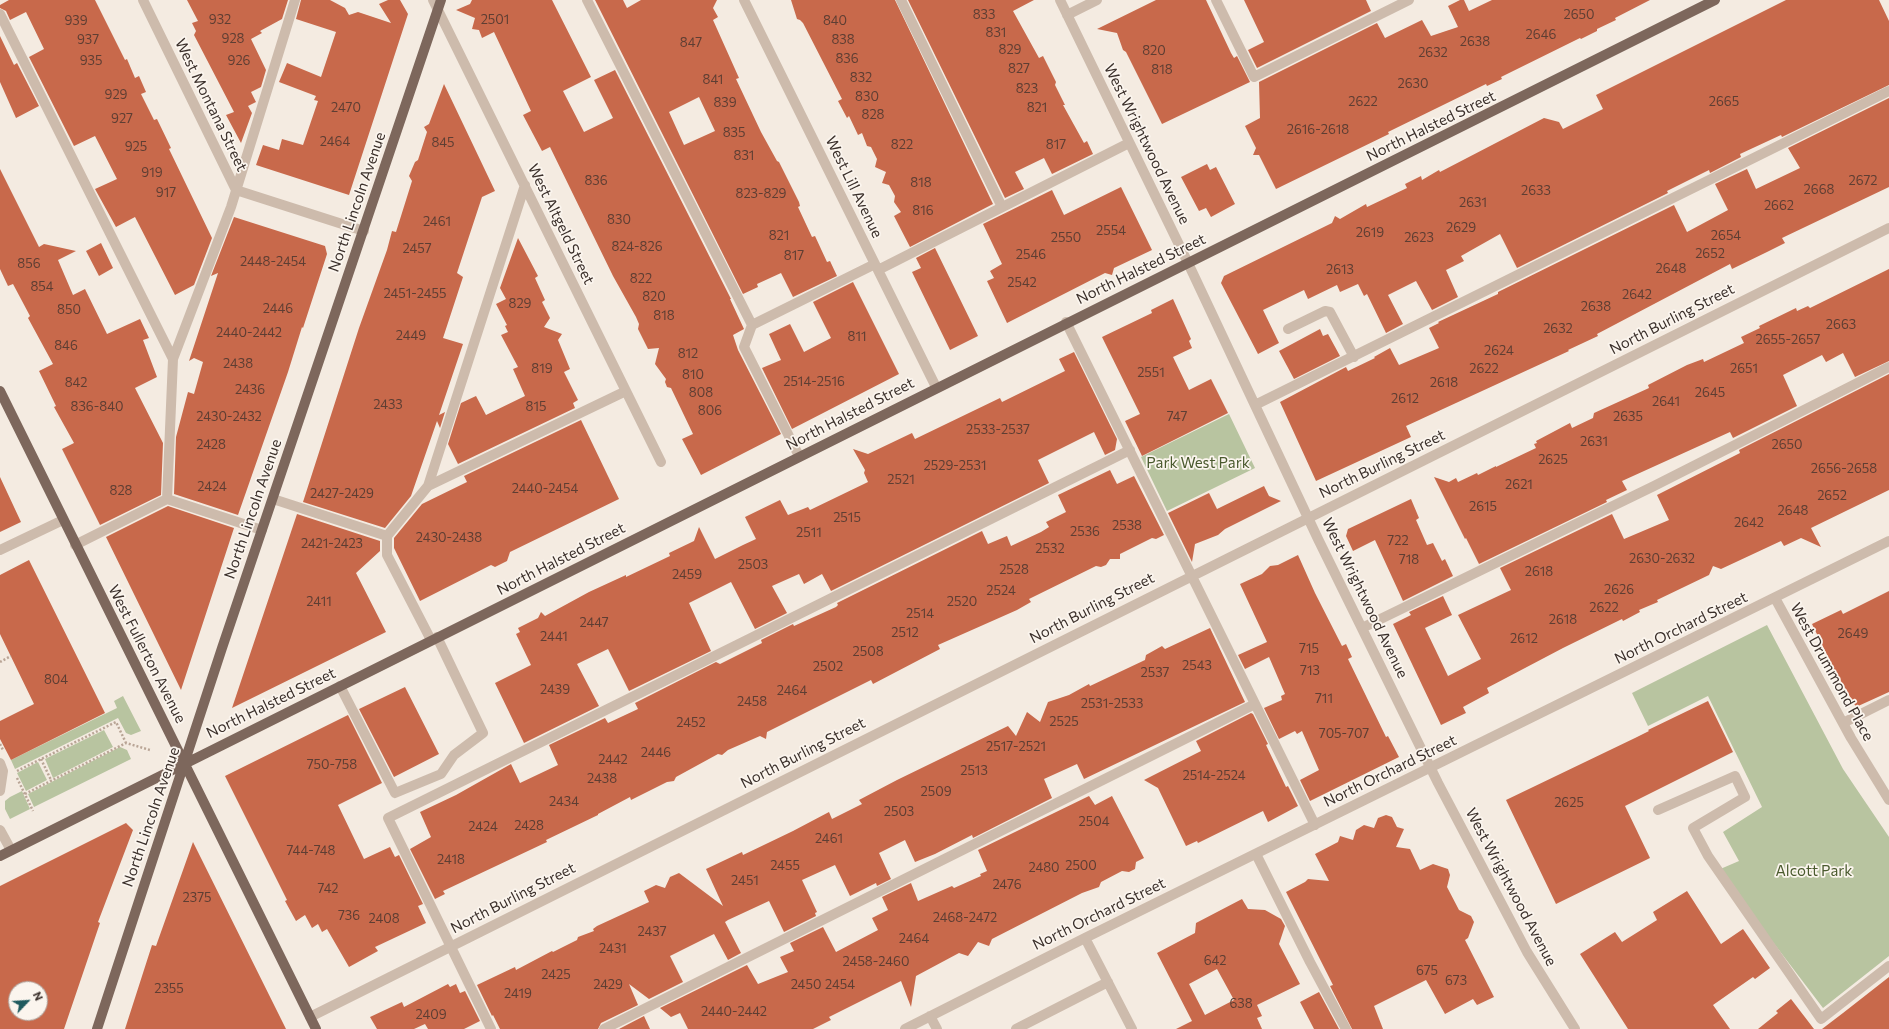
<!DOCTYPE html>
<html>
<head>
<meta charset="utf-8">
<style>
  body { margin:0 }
  #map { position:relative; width:1889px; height:1029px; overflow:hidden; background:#f4ebe1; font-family:Commissioner,sans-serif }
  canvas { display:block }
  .north { position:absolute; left:8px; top:981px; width:40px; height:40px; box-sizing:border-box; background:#fbf5ee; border:1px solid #aea6a0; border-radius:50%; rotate:65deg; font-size:11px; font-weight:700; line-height:16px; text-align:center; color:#3b302b }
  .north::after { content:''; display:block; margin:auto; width:14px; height:18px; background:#1f5a5e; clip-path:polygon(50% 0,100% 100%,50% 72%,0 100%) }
</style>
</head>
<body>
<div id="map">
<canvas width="1889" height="1029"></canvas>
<div class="north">N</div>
</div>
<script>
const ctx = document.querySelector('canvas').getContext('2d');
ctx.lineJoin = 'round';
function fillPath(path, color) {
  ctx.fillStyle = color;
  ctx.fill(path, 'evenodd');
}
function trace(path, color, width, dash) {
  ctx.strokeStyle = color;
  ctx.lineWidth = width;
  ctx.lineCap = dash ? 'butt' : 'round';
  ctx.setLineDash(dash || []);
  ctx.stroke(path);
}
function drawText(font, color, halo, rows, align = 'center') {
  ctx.font = font + ' Commissioner,sans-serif';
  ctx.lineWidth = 3.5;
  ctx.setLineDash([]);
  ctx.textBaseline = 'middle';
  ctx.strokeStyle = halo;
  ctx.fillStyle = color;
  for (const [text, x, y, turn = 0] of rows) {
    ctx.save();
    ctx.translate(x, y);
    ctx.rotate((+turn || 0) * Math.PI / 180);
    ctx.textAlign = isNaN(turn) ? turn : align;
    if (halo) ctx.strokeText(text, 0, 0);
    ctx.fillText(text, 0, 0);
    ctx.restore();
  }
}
const green = new Path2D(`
  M1229 414 1255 468 1167 511 1141 457Z
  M1767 625 1843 769 1889 837V956L1823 1008 1718 870 1739 861 1723 832 1762 807 1708 696 1648 726 1632 693Z
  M123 696 141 731 131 735 126 733 118 718 15 769 11 760 117 708 114 701Z
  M104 730 113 747 53 778 45 759Z
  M120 747 127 750 131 759 34 807 28 794Z
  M38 762 47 780 26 791 17 773Z
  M22 791 30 809 10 819 5 809V801L10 797Z`);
const building = new Path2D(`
  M9 0H95L125 60 127 59 135 78 139 76 146 92 141 94 154 120 157 119 171 148 169 149 212 238 194 285 175 295 135 217 116 227 95 189 117 179 95 136 74 146 29 57 44 49 26 12 10 20 6 11 0 8V5Z
  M187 0H288L282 19 260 31 262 33 251 39 266 70 261 87 251 92 256 102 248 106 252 113 241 143 226 115 234 112 194 35 196 31 192 23 198 21Z
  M301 0H330L345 8 349 15 358 12 391 23 379 4 388 0H400L408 14 349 195 256 165 263 145 279 150 282 139 303 145 318 101 314 100 316 96 279 82 287 63 321 77 336 32 296 19Z
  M472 0H552L591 77 563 91 584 132 613 118 594 80 615 70 731 299H730L744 329 733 335 738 350 781 434 701 475 682 439 693 434 671 388 667 387 665 382 666 379 655 364 659 348 648 349 638 329 639 324 636 317 613 276 550 147 542 151 523 115 531 111 494 32 482 38 479 30 472 29 475 18 456 10 470 4Z
  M595 0H623L627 8 641 0H717L713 8 718 17 713 20 739 78 736 79 761 132 777 161 779 162 799 202 800 206 798 207 812 237 815 236 827 262 830 261 837 276 793 297 781 273 757 284 758 287 743 294ZM699 97 715 131 684 145 669 112Z
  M791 0H895L993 204 910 247 894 216 901 212 894 202 895 196 889 185 882 183 886 172 875 167 877 159 871 147 867 146 862 133 858 135 849 116 847 118 838 101 842 99 803 23 800 20 797 19Z
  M908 0H1034L1013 11 1039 58 1043 56 1056 82 1055 85 1065 105H1063L1084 143 1087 141 1093 154 1052 174 1044 158 1015 172 1024 189 1005 198Z
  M1156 0H1206L1231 53 1234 58 1237 56 1250 82 1162 124 1126 52 1123 50 1117 33 1097 29Z
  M1244 0H1366L1371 11 1257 68 1248 50 1264 42Z
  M1460 0H1464L1469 11 1492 0H1650L1615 18 1616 20 1597 29V31L1581 39 1580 38 1501 77 1502 79 1487 86 1486 84 1388 132 1389 134 1276 189 1259 155H1253L1256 148 1245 126 1260 118 1259 82 1377 23 1385 38 1422 20 1431 36 1458 27 1448 6Z
  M1786 0H1879L1889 21V85L1782 137 1781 135 1740 154 1741 157 1710 173 1709 170 1667 191 1668 193 1517 268 1500 234 1461 256 1464 261 1446 270 1458 297 1432 310 1416 281 1388 295 1403 324 1386 333 1367 294 1364 296 1358 284 1340 292 1337 285 1308 299 1304 290 1263 310 1279 343 1258 354 1221 283 1224 276 1332 223 1335 216 1340 219 1366 204 1367 207 1407 188 1405 184 1421 176 1422 180 1439 170 1440 172 1544 118 1559 122 1563 129 1603 109 1596 95Z
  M0 36 14 65 17 63 39 106 16 118 0 82Z
  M444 84 495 191 482 197 457 273 463 277 443 338 463 344 439 415 445 412 440 428 437 421 411 496 385 528 303 502 359 328 387 250 392 231 396 232 412 181 409 176 415 162 418 160 427 132 424 127 429 124Z
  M1889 98V187L1782 238 1785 243 1767 252 1732 269 1730 264 1597 334 1598 336 1568 350 1569 351 1406 426 1411 437 1316 481 1280 402 1346 367 1348 371 1375 358 1374 357 1390 348 1399 365 1439 348 1429 328 1439 323 1438 322 1498 294V292L1674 205 1687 232 1728 210 1715 184 1747 169 1756 189 1800 168 1788 148Z
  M1207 164 1210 170 1216 167 1235 204 1211 217 1206 208 1199 211 1181 177Z
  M0 169 39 247 44 244 76 251 58 260 73 295 85 289 107 334 140 319 149 338 143 340 157 377 135 388 163 443 161 495 100 525 62 449 74 443 54 407 56 406 39 371 53 364 28 318 30 316 13 284 8 286 0 269Z
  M1121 187 1152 250 1114 268 1112 275 1105 273 1007 323 987 281 994 278 990 271 1002 264 983 224 1052 190 1064 215Z
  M234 217 325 246 327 254 303 328 302 327 288 372 238 515 174 494 176 437 188 392 194 394 203 362 194 358 189 361 218 273 211 276Z
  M518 238 538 276 535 278 545 300 542 302 550 318 544 327 562 334 558 340 570 369 564 372 578 400 573 403 575 408 458 464 448 444 461 403 476 396 486 415 525 396 513 369 518 367 501 335 508 332 505 326 507 325 496 304 506 299 500 288Z
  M101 243 113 268 99 276 86 251Z
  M935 248 978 336 950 350 912 272 921 268 916 258Z
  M1889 269V361L1855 377 1843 353 1826 362 1822 355 1783 375 1797 406 1733 438 1730 432 1622 481 1627 490 1606 500 1607 502 1479 564 1466 538 1465 539 1434 477 1449 482 1456 478 1458 482 1477 473 1478 475 1496 466V467L1536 448 1534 444 1537 443 1536 441 1570 423 1572 428 1593 418 1594 413 1649 388 1648 385 1687 365 1703 359 1704 362 1744 343 1741 337 1760 328 1759 326 1796 308 1797 311 1808 306 1810 308Z
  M853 282 899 374 792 429 762 368 781 360 769 334 790 324 804 352 831 338 813 302Z
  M1173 299 1191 339 1189 341 1192 348 1173 357 1189 390 1211 379 1228 413 1142 456 1125 421 1140 414 1102 337 1152 313 1151 310Z
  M1320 329 1323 336 1328 334 1340 356 1294 379 1279 351Z
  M1074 352 1117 439 1115 450 1105 455 1094 432 1038 460 1049 483 831 591 822 574 804 584 799 574 772 586 787 613 755 629 731 582 689 603 711 651 629 691 608 649 577 664 599 706 524 743 495 683 531 665 516 634 520 632 518 628 538 618 541 612 545 616 589 592 626 575V577L670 556 669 553 694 541 699 527 715 559 743 545 756 539 745 517 780 500 788 515 808 507 810 510 868 482 864 473 865 470 853 449 868 454 912 433 915 439 1000 398 1002 402 1065 371 1059 359Z
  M1889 374V490L1811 528 1821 547 1801 538 1784 546 1781 541 1721 569 1713 566 1709 575 1657 600 1658 602 1639 610 1640 612 1623 621 1622 619 1563 648 1487 688 1489 693 1463 707 1466 713 1441 725 1393 624 1411 615 1409 612 1443 596 1452 615 1425 628 1448 676 1481 659 1458 615 1511 590 1500 568 1612 514 1624 539 1669 520 1657 495 1740 453 1739 450Z
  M581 420 619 499 510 552 507 561 495 567 491 565 420 601 394 548V538L422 504 467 482 464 476Z
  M1110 470 1117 484 1134 476 1164 535 1156 539 1152 538 1120 554V559H1110L1106 565 1101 567 1096 566 1029 599 1031 602 1017 610 938 645 940 649 873 684 871 680 767 732 766 739 760 736 728 750 722 755 718 754 676 777 674 781 667 782 631 800 630 797 598 814V815L546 840 547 842 443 891 445 894 435 899 410 849 431 837 420 812 456 795 511 764 520 783 558 765 549 745 605 718 608 723 638 709 635 703 716 662 720 664 762 643 761 640 793 624 794 626 836 607 838 605 837 603 982 531 988 544 1007 536 1011 546 1041 532 1049 527 1046 522 1066 512 1058 495Z
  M0 477 21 522 0 532Z
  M1264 486 1269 496 1281 501 1225 529 1218 535 1195 544 1192 562 1168 513 1209 493 1217 509Z
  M1411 499 1419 518 1416 520 1427 545 1433 543 1442 561 1445 559 1453 576 1403 601 1375 540 1353 551 1346 536 1348 529Z
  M168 506 234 528 181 690 106 537Z
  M297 514 380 541V551L356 573 386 632 232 708Z
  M1298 555 1315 593 1342 646 1346 644 1352 657 1348 659 1386 737 1388 736 1399 757 1310 801 1300 780 1319 770 1302 731 1297 734 1295 731 1279 739 1264 708 1282 700 1281 696 1285 694 1269 657 1245 669 1238 655 1267 642 1240 584 1262 574 1270 566 1278 565Z
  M29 560 105 713 11 760 0 739V721L34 704 0 634V575Z
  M1889 591V692L1856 707 1834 669 1812 624 1841 610 1843 614Z
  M1210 628 1245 702 1084 779 1077 764 1044 779 1052 798 973 838 972 835 935 854 915 862 905 840 879 853 891 879 877 886 876 883 850 896 835 865 802 880 817 912 815 913 816 916 784 932 769 901 728 920 725 922 741 953 728 960 714 934 670 956 683 982 649 999 629 984 638 1005 601 1023 598 1029H500L493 1015 492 1016 477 985 515 967 516 970 552 951 553 952 577 940 578 937 594 931 593 929 597 926 649 902 644 891 656 885 665 888 670 877 679 873 723 906 706 869 742 852 743 855 793 831 829 812 832 819 862 804 859 800 897 780 1008 726 1016 736 1027 712 1040 722 1048 702 1069 695 1089 684 1090 686 1145 660 1146 655 1162 646 1165 649Z
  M405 687 439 754 394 777 359 709Z
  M1708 701 1733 752 1625 806 1650 858 1556 904 1506 800 1635 738 1649 731 1648 730Z
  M1251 713 1253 714 1268 744 1266 745 1286 787 1288 786 1298 806 1268 822 1263 811 1198 843 1197 841 1186 846 1158 788 1144 780 1201 751 1196 741Z
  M348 715 382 783 338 805 364 859 390 847 395 857 399 855 423 904 418 906 426 923 375 947 378 951 349 967 327 929 322 932 318 924 312 928 305 915 296 921 285 901 287 900 225 776Z
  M1089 796 1095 805 1112 796 1144 858 1136 862 1135 869 1129 872 1122 871 1101 882 1099 887 1082 893 992 939 989 946 978 942 968 956 959 953 916 976 911 1007 901 981 829 1017 831 1020 813 1029H688L680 1013 671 1017 660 1008 747 965 758 984 788 972 780 957 794 951 790 943 823 927 836 952 878 930 872 918 888 910 882 897 911 883 918 901 952 886 954 888 981 876 980 874 987 871 978 850Z
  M1386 815 1392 817 1397 827 1404 829 1396 847 1410 849 1420 870 1433 864 1448 869 1450 875 1447 887 1459 910 1471 916 1474 922 1468 938 1465 940 1494 997 1477 1005 1473 999 1445 1014 1426 980 1374 1006 1383 1029H1352L1330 986 1333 985 1286 892 1305 882 1308 879 1329 881 1315 854 1338 842 1340 836 1353 840 1356 830 1364 825 1374 828 1378 818Z
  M126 823 133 830 98 922 100 923 64 1029H0V886ZM16 989H40V1013H16Z
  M193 842 286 1029H125L152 945 156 946Z
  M1687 891 1721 944 1743 929 1770 968 1755 979 1753 977 1713 1005 1730 1029H1628L1580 954 1615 932 1622 942 1657 920 1653 912Z
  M1242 899 1248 909 1265 910 1281 919 1285 926 1279 944 1300 984 1257 1005 1262 1016 1257 1018 1262 1029H1176L1192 1021 1157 953 1195 933 1196 923ZM1217 969 1234 1000 1205 1015 1189 984Z
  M1889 977V1029H1822L1843 1013Z
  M448 984 450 987 456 984 460 993 465 991 480 1021 464 1029H428L425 1024 414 1029H377L370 1017 402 1002 404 1007Z
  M1319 992 1339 1029H1314L1300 1002Z
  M1791 999 1814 1029H1758L1778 1013 1776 1011Z
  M644 1016 650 1029H619Z`);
const path = new Path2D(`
  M0 662 11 656
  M0 744 3 750
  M41 759 51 780
  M17 771 116 722 126 743
  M17 778 33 811
  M25 794 126 743 150 750`);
const minor = new Path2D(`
  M143 0 236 190 364 231
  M433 0 661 462
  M587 0 752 325
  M744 0 936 387
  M901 0 1002 207
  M1060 0 1188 263 1318 539 1438 783 1527 952 1575 1029
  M1216 0 1254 77 1409 0
  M0 14 173 359
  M1067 15 1097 0
  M878 270 1129 143
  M1066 322 1315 825
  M1288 329 1325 311 1330 312 1354 357
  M1255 405 1889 91
  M799 456 744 347 752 325 875 264
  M428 486 626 391
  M167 499 173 359 231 207 295 0
  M273 499 387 536
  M75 545 167 499 262 530
  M0 550 63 520
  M1775 598 1851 738 1889 800
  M1362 628 1654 486 1889 367
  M431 640 387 555V536L428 486 525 185
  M340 686 395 793 441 774 454 755 483 733 437 637
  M1843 723 1889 700
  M0 763 3 771 0 791
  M1658 810 1735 776 1745 797 1693 828 1708 856 1821 1019 1889 966
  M0 830 11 850
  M1256 854 1310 962 1346 1029
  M1085 938 1132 1029
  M930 1016 937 1029
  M310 1017 1889 228
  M491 1029 388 818 1130 450
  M604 1029 1255 704
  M905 1029 1085 938 1889 541
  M1016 1029 1108 982`);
const major = new Path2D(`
  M0 391 316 1029
  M0 856 1715 0
  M97 1029 222 648 441 0`);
const numberNames = [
  ["833",984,15],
  ["2650",1579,15],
  ["932",220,20],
  ["2501",495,20],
  ["939",76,21],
  ["840",835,21],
  ["831",996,33],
  ["2646",1541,35],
  ["928",233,39],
  ["937",88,40],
  ["838",843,40],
  ["2638",1475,42],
  ["847",691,43],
  ["829",1010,50],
  ["820",1154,51],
  ["2632",1433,53],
  ["836",847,59],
  ["935",91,61],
  ["926",239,61],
  ["827",1019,69],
  ["818",1162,70],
  ["832",861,78],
  ["841",713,80],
  ["2630",1413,84],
  ["823",1027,89],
  ["929",116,95],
  ["830",867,97],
  ["2622",1363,102],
  ["2665",1724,102],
  ["839",725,103],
  ["2470",346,108],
  ["821",1037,108],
  ["828",873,115],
  ["927",122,119],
  ["2616-2618",1318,130],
  ["835",734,133],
  ["2464",335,142],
  ["845",443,143],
  ["822",902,145],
  ["817",1056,145],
  ["925",136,147],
  ["831",744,156],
  ["919",152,173],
  ["836",596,181],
  ["2672",1863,181],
  ["818",921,183],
  ["2668",1819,190],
  ["2633",1536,191],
  ["917",166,193],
  ["823-829",761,194],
  ["2631",1473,203],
  ["2662",1779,206],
  ["816",923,211],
  ["830",619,220],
  ["2461",437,222],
  ["2629",1461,228],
  ["2554",1111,231],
  ["2619",1370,233],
  ["821",779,236],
  ["2654",1726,236],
  ["2550",1066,238],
  ["2623",1419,238],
  ["824-826",637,247],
  ["2457",417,249],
  ["2652",1710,254],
  ["2546",1031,255],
  ["817",794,256],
  ["2448-2454",273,262],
  ["856",29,264],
  ["2648",1671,269],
  ["2613",1340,270],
  ["822",641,279],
  ["2542",1022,283],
  ["854",42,287],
  ["2451-2455",415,294],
  ["2642",1637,295],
  ["820",654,297],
  ["829",520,304],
  ["2638",1596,307],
  ["2446",278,309],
  ["850",69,310],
  ["818",664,316],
  ["2663",1841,325],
  ["2632",1558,329],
  ["2440-2442",249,333],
  ["2449",411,336],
  ["811",857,337],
  ["2655-2657",1788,340],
  ["846",66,346],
  ["2624",1499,351],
  ["812",688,354],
  ["2438",238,364],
  ["819",542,369],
  ["2622",1484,369],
  ["2651",1744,369],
  ["2551",1151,373],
  ["810",693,375],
  ["2514-2516",814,382],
  ["842",76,383],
  ["2618",1444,383],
  ["2436",250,390],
  ["808",701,393],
  ["2645",1710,393],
  ["2612",1405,399],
  ["2641",1666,402],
  ["2433",388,405],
  ["836-840",97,407],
  ["815",536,407],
  ["806",710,411],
  ["2430-2432",229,417],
  ["747",1177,417],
  ["2635",1628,417],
  ["2533-2537",998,430],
  ["2631",1594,442],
  ["2428",211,445],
  ["2650",1787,445],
  ["2625",1553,460],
  ["2529-2531",955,466],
  ["2656-2658",1844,469],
  ["2521",901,480],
  ["2621",1519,485],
  ["2424",212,487],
  ["2440-2454",545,489],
  ["828",121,491],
  ["2427-2429",342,494],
  ["2652",1832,496],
  ["2615",1483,507],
  ["2648",1793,511],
  ["2515",847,518],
  ["2642",1749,523],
  ["2538",1127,526],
  ["2536",1085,532],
  ["2511",809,533],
  ["2430-2438",449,538],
  ["722",1398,541],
  ["2421-2423",332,544],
  ["2532",1050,549],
  ["2630-2632",1662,559],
  ["718",1409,560],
  ["2503",753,565],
  ["2528",1014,570],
  ["2618",1539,572],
  ["2459",687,575],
  ["2626",1619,590],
  ["2524",1001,591],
  ["2411",319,602],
  ["2520",962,602],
  ["2622",1604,608],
  ["2514",920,614],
  ["2618",1563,620],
  ["2447",594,623],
  ["2512",905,633],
  ["2649",1853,634],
  ["2441",554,637],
  ["2612",1524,639],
  ["715",1309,649],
  ["2508",868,652],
  ["2543",1197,666],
  ["2502",828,667],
  ["713",1310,671],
  ["2537",1155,673],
  ["804",56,680],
  ["2439",555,690],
  ["2464",792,691],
  ["711",1324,699],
  ["2458",752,702],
  ["2531-2533",1112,704],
  ["2525",1064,722],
  ["2452",691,723],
  ["705-707",1344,734],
  ["2517-2521",1016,747],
  ["2446",656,753],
  ["2442",613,760],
  ["750-758",332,765],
  ["2513",974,771],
  ["2514-2524",1214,776],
  ["2438",602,779],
  ["2509",936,792],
  ["2434",564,802],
  ["2625",1569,803],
  ["2503",899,812],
  ["2504",1094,822],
  ["2428",529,826],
  ["2424",483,827],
  ["2461",829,839],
  ["744-748",311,851],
  ["2418",451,860],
  ["2455",785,866],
  ["2500",1081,866],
  ["2480",1044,868],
  ["2451",745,881],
  ["2476",1007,885],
  ["742",328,889],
  ["2375",197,898],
  ["736",349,916],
  ["2468-2472",965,918],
  ["2408",384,919],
  ["2437",652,932],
  ["2464",914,939],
  ["2431",613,949],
  ["642",1215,961],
  ["2458-2460",876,962],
  ["675",1427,971],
  ["2425",556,975],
  ["673",1456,981],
  ["2429",608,985],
  ["2450",806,985],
  ["2454",840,985],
  ["2355",169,989],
  ["2419",518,994],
  ["638",1241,1004],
  ["2440-2442",734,1012],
  ["2409",431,1015]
];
const streetNames = [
  ["West Montana Street",211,105,64],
  ["North Halsted Street",1431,126,-26],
  ["West Wrightwood Avenue",1147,144,64],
  ["West Lill Avenue",854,187,64],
  ["North Lincoln Avenue",357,202,-71],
  ["West Altgeld Street",561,224,64],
  ["North Halsted Street",1141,269,-26],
  ["North Burling Street",1672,319,-27],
  ["North Halsted Street",850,414,-27],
  ["North Burling Street",1382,464,-26],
  ["North Lincoln Avenue",253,509,-71],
  ["North Halsted Street",561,559,-27],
  ["West Wrightwood Avenue",1365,598,64],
  ["North Burling Street",1092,608,-27],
  ["North Orchard Street",1681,628,-26],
  ["West Fullerton Avenue",147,654,63],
  ["West Drummond Place",1832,672,61],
  ["North Halsted Street",271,703,-26],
  ["North Burling Street",803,753,-27],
  ["North Orchard Street",1390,771,-26],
  ["North Lincoln Avenue",151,817,-71],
  ["West Wrightwood Avenue",1511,887,62],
  ["North Burling Street",513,898,-27],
  ["North Orchard Street",1099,914,-26]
];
const parkNames = [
  ["Park West Park",1198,463],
  ["Alcott Park",1814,871]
];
fillPath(green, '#b8c4a0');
fillPath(building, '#c8694b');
trace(path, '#b9a596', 2.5, [2, 2]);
trace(minor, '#cdbbac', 10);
trace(major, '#7d675c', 10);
drawText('13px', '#5e3e33', null, numberNames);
drawText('15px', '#3b302b', '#fbf5ee', streetNames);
drawText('15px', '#4a5a2e', '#fbf5ee', parkNames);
</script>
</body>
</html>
